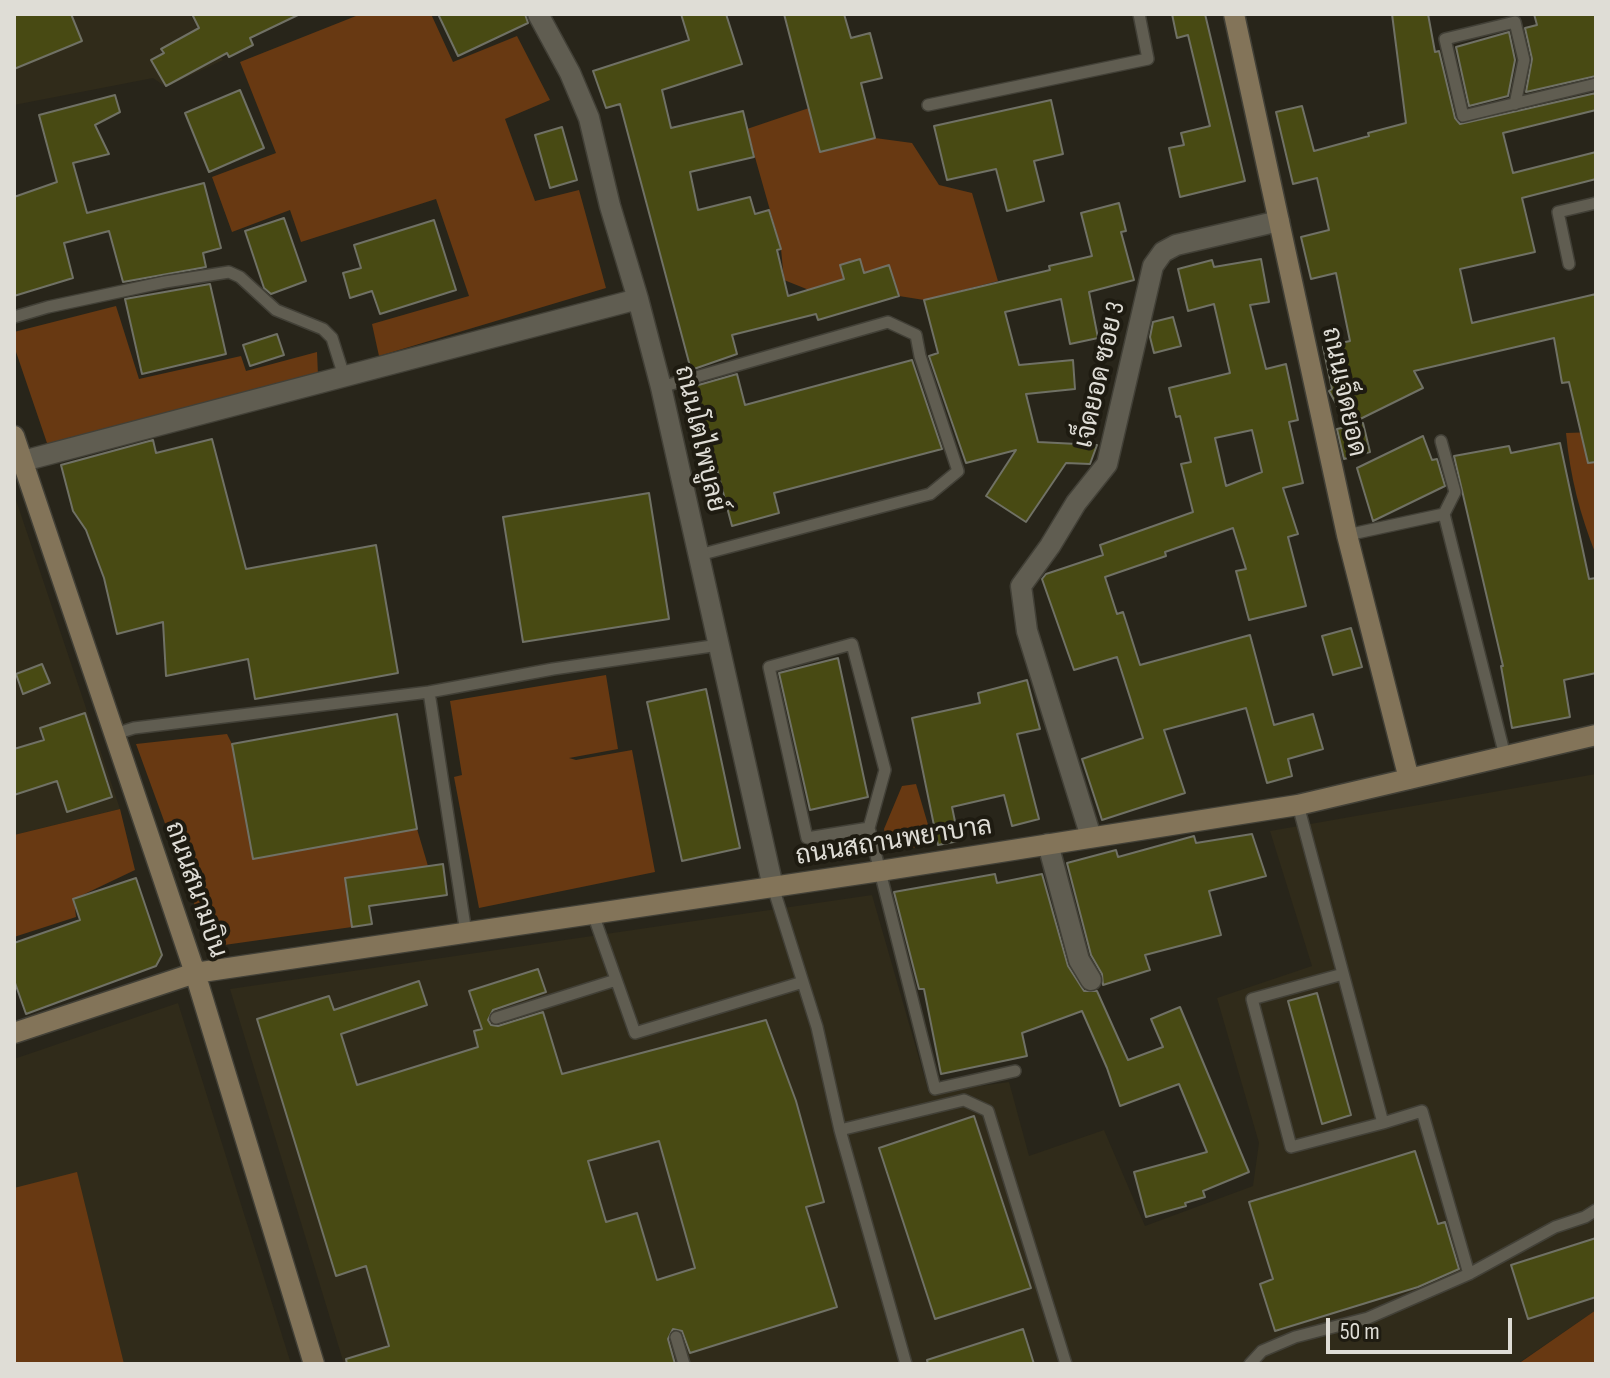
<!DOCTYPE html>
<html>
<head>
<meta charset="utf-8">
<style>
  body { margin:0 }
  #map { position:relative; width:1610px; height:1378px; overflow:hidden; background:#28251a; font-family:"Sofia Sans Condensed",sans-serif }
  canvas { display:block }
  .frame { position:absolute; inset:0; border:16px solid #dfddd6; pointer-events:none }
  .scale { position:absolute; left:1326px; top:1318px; width:186px; height:36px; box-sizing:border-box; border:4px solid #dfddd6; border-top:0; padding-left:10px; font-size:24px; line-height:28px; white-space:nowrap; color:#dfddd6; -webkit-text-stroke:6px #1e1b11; paint-order:stroke }
</style>
</head>
<body>
<div id="map">
<canvas width="1610" height="1378"></canvas>
<div class="frame"></div>
<div class="scale">50 m</div>
</div>
<script>
const ctx = document.querySelector('canvas').getContext('2d');
ctx.lineJoin = 'round';
function fillPath(path, color) {
  ctx.fillStyle = color;
  ctx.fill(path, 'evenodd');
}
function trace(path, color, width, dash) {
  ctx.strokeStyle = color;
  ctx.lineWidth = width;
  ctx.lineCap = dash ? 'butt' : 'round';
  ctx.setLineDash(dash || []);
  ctx.stroke(path);
}
function drawText(font, color, halo, rows, align = 'center') {
  ctx.font = font + ' "Sofia Sans Condensed",Sarabun,sans-serif';
  ctx.lineWidth = 8;
  ctx.setLineDash([]);
  ctx.textBaseline = 'middle';
  ctx.strokeStyle = halo;
  ctx.fillStyle = color;
  for (const [text, x, y, turn = 0] of rows) {
    ctx.save();
    ctx.translate(x, y);
    ctx.rotate((+turn || 0) * Math.PI / 180);
    ctx.textAlign = isNaN(turn) ? turn : align;
    if (halo) ctx.strokeText(text, 0, 0);
    ctx.fillText(text, 0, 0);
    ctx.restore();
  }
}
const built = new Path2D(`
  M14 14H189L223 60 166 87 153 78 14 105Z
  M14 494 120 809 14 835Z
  M1596 774V1310L1517 1364H344L230 989 872 895 929 1093 1009 1082 1029 1156 1104 1130 1145 1226 1253 1186 1259 1143 1217 998 1312 966 1270 831Z
  M178 1003 291 1364H14V1059Z`);
const green = new Path2D(`
  M361 14H431L453 62 517 36 550 100 505 119 535 201 579 190 606 288 379 356 372 324 469 296 436 199 301 242 290 210 232 232 212 177 276 153 240 62Z
  M809 108 820 152 875 138 912 143 939 185 972 193 998 281 924 300 899 296 889 266 864 273 860 259 840 265 844 279 809 290 784 280 781 249 747 129Z
  M116 306 139 379 241 356 246 371 317 352 318 375 48 446 14 346V332Z
  M1596 432V555C1580 515 1570 476 1566 433Z
  M606 675 618 749 569 758 576 760 632 750 655 872 479 908 454 777 462 775 450 701Z
  M227 734 232 744 253 859 417 829 428 866 345 878 352 927 210 947 136 744Z
  M916 784 934 845 888 851 884 829 902 786Z
  M120 809 135 870 74 899 76 917 14 937V835Z
  M77 1172 124 1364H14V1188Z
  M1596 1310V1364H1518Z`);
const building = new Path2D(`
  M14 14H71L82 41 14 69Z
  M192 14H300L250 38 253 45 229 57 227 53 166 86 151 60 164 53 161 49 199 28Z
  M438 14H525L528 23 458 56Z
  M681 14H726L742 64 662 90 671 128 743 111 754 157 690 172 698 210 750 197 755 214 769 210 781 249 777 250 788 296 844 279 840 265 860 259 864 273 889 265 899 296 818 320 816 314 732 335 737 354 691 370 620 104 606 108 593 71 689 40Z
  M784 14H844L851 38 870 33 882 78 861 83 875 138 820 152Z
  M1172 14H1205L1245 181 1180 197 1169 148 1184 145 1181 133 1210 126 1188 35 1177 38Z
  M1392 14H1428L1435 52 1439 51 1455 118 1460 124 1596 93V110L1503 133 1513 173 1596 152V179L1522 198 1535 252 1460 269 1472 323 1596 294V462L1588 463 1569 382 1562 383 1554 338 1414 371 1423 388 1348 425 1329 391 1332 389 1323 347 1350 341 1336 273 1311 279 1301 237 1329 230 1317 178 1293 184 1276 112 1302 106 1314 151 1369 136 1368 133 1406 123Z
  M1534 14H1596V76L1526 92 1532 59 1525 28 1537 25Z
  M1509 32 1515 60 1508 96 1469 106 1456 47Z
  M240 90 264 148 209 172 185 113Z
  M115 95 120 112 95 125 109 154 73 163 87 213 204 183 221 248 203 253 206 267 123 282 109 231 64 243 73 278 14 296V197L57 182 39 115Z
  M1051 100 1063 154 1034 161 1044 201 1007 211 996 169 947 180 934 126Z
  M562 127 577 180 550 188 535 135Z
  M1119 203 1126 231 1121 232 1134 280 1089 292 1098 338 1070 344 1061 299 1005 312 1019 365 1073 360 1075 389 1026 394 1038 442 1097 445 1090 464 1066 463 1026 522 986 496 1016 450 966 463 929 356 938 353 924 300 1050 270 1049 266 1092 256 1081 213Z
  M284 218 306 281 271 294 264 288 245 231Z
  M434 220 456 290 380 314 372 291 350 298 343 273 361 268 354 245Z
  M1261 259 1269 302 1250 305 1266 369 1286 364 1298 420 1289 422 1303 483 1283 488 1298 534 1288 537 1306 606 1249 620 1236 571 1246 569 1233 528 1165 552 1166 556 1105 577 1117 614 1123 612 1140 665 1250 635 1274 725 1313 714 1323 749 1288 759 1292 776 1267 783 1246 708 1164 730 1185 793 1102 820 1082 759 1143 738 1117 657 1074 670 1042 579 1046 574 1103 555 1100 545 1193 512 1181 464 1191 462 1180 416 1176 417 1169 388 1230 373 1214 304 1188 311 1178 269 1212 260 1214 267ZM1252 430 1262 472 1226 486 1215 438Z
  M210 284 226 354 142 374 125 299Z
  M1173 317 1181 346 1154 353 1150 337 1153 322Z
  M277 334 284 355 250 366 243 345Z
  M912 360 942 449 774 493 779 513 732 526 695 386 737 374 745 405Z
  M1363 423 1370 452 1344 459 1337 429Z
  M1423 436 1432 460 1437 459 1445 486 1373 521 1357 468Z
  M212 439 246 569 376 545 398 673 255 699 248 659 166 676 163 622 117 634 104 578 86 530 73 511 61 465 153 440 156 453Z
  M1560 443 1589 579 1596 578V673L1564 680 1570 717 1512 728 1501 666H1503L1454 456 1509 446 1511 453Z
  M649 493 669 619 523 642 503 517Z
  M1351 628 1362 667 1333 675 1322 636Z
  M838 658 868 797 810 810 779 673Z
  M42 664 50 683 23 694 16 674Z
  M1027 680 1040 729 1017 734 1039 819 1012 826 1004 795 952 807 959 841 938 845 912 718 980 703 978 693Z
  M706 689 740 848 682 861 647 702Z
  M85 713 112 797 67 812 57 781 14 795V749L44 740 40 728Z
  M397 714 417 829 253 859 232 744Z
  M1252 834 1266 876 1209 891 1221 935 1145 955 1150 970 1103 985 1102 974 1091 955 1067 863 1116 850 1118 857 1194 836 1196 843Z
  M443 864 447 895 369 906 372 924 352 927 345 878Z
  M995 874 997 883 1042 874 1068 966 1084 991H1097L1128 1060 1163 1047 1151 1019 1180 1007 1249 1172 1203 1191 1205 1197 1185 1203 1186 1206 1146 1217 1134 1172 1207 1152 1179 1084 1120 1106 1107 1068 1082 1011 1022 1033 1027 1056 941 1074 924 989H919L894 892Z
  M136 878 162 955 156 966 26 1014 14 980V943L80 920 73 899Z
  M538 969 546 992 493 1010 488 1020 491 1025 498 1026 543 1012 562 1074 766 1020 796 1101 824 1202 806 1207 837 1307 690 1353 682 1331 673 1329 668 1339 675 1364H347L346 1359 389 1346 366 1266 336 1276 257 1019 329 996 334 1010 419 981 427 1005 341 1034 357 1085 478 1047 474 1031 482 1029 469 991ZM659 1141 695 1268 657 1280 637 1213 606 1222 588 1161Z
  M1317 993 1351 1115 1322 1124 1288 1001Z
  M974 1116 1031 1288 935 1319 879 1148Z
  M1415 1151 1438 1224 1445 1222 1459 1269 1418 1287 1275 1331 1260 1284 1273 1279 1249 1202Z
  M1596 1238V1297L1528 1319 1511 1265Z
  M1023 1329 1034 1364H928L927 1360Z`);
const lane = new Path2D(`
  M1515 104 1524 60 1515 22 1445 39 1463 116 1596 84
  M928 105 1148 59 1139 14
  M1569 264 1558 212 1596 203
  M14 317 48 307 165 282 229 272 240 277 276 310 323 329 332 338 344 376
  M661 387 888 322 916 335 920 356 958 471 930 494 699 555
  M1441 441 1455 492 1444 514 1505 756
  M1347 535 1444 514
  M429 692 553 669 719 645
  M115 734 134 728 429 692 466 933
  M1298 805 1383 1123 1422 1111 1469 1274
  M869 828 807 838 769 667 852 644 885 770 869 828 935 1089 1015 1071
  M773 887 817 1027 840 1130 906 1364
  M593 914 635 1033 803 982
  M1343 974 1252 999 1291 1147 1383 1123
  M496 1018 616 980
  M840 1130 964 1100 988 1111 1066 1364
  M676 1337 684 1364
  M1250 1364 1262 1351 1295 1337 1368 1318 1469 1274 1555 1227 1585 1217 1596 1210`);
const street = new Path2D(`
  M538 14 570 73 589 118 610 206 638 299 661 387 773 887
  M23 461 638 299
  M1091 837 1027 631 1021 586 1050 546 1076 503 1107 464 1153 266 1163 252 1176 245 1279 221
  M1048 844 1079 960 1091 980`);
const secondary = new Path2D(`
  M1234 14 1347 535 1409 779
  M14 436 195 973 314 1364
  M14 1033 195 973 880 871 1298 805 1596 735`);
const streetNames = [
  ["เจ็ดยอด ซอย 3",1101,375,-77],
  ["ถนนเจ็ดยอด",1343,392,78],
  ["ถนนโตไพบูลย์",699,439,77],
  ["ถนนสถานพยาบาล",894,842,-9],
  ["ถนนสนามบิน",195,890,71]
];
fillPath(built, '#302b1a');
fillPath(green, '#683912');
fillPath(building, '#484a13');
trace(building, '#707165', 2);
trace(lane, '#424037', 14);
trace(street, '#424037', 23);
trace(secondary, '#424037', 23);
trace(lane, '#605d51', 11);
trace(street, '#605d51', 20);
trace(secondary, '#837459', 20);
drawText('26px', '#dfddd6', '#1e1b11', streetNames);
</script>
</body>
</html>
